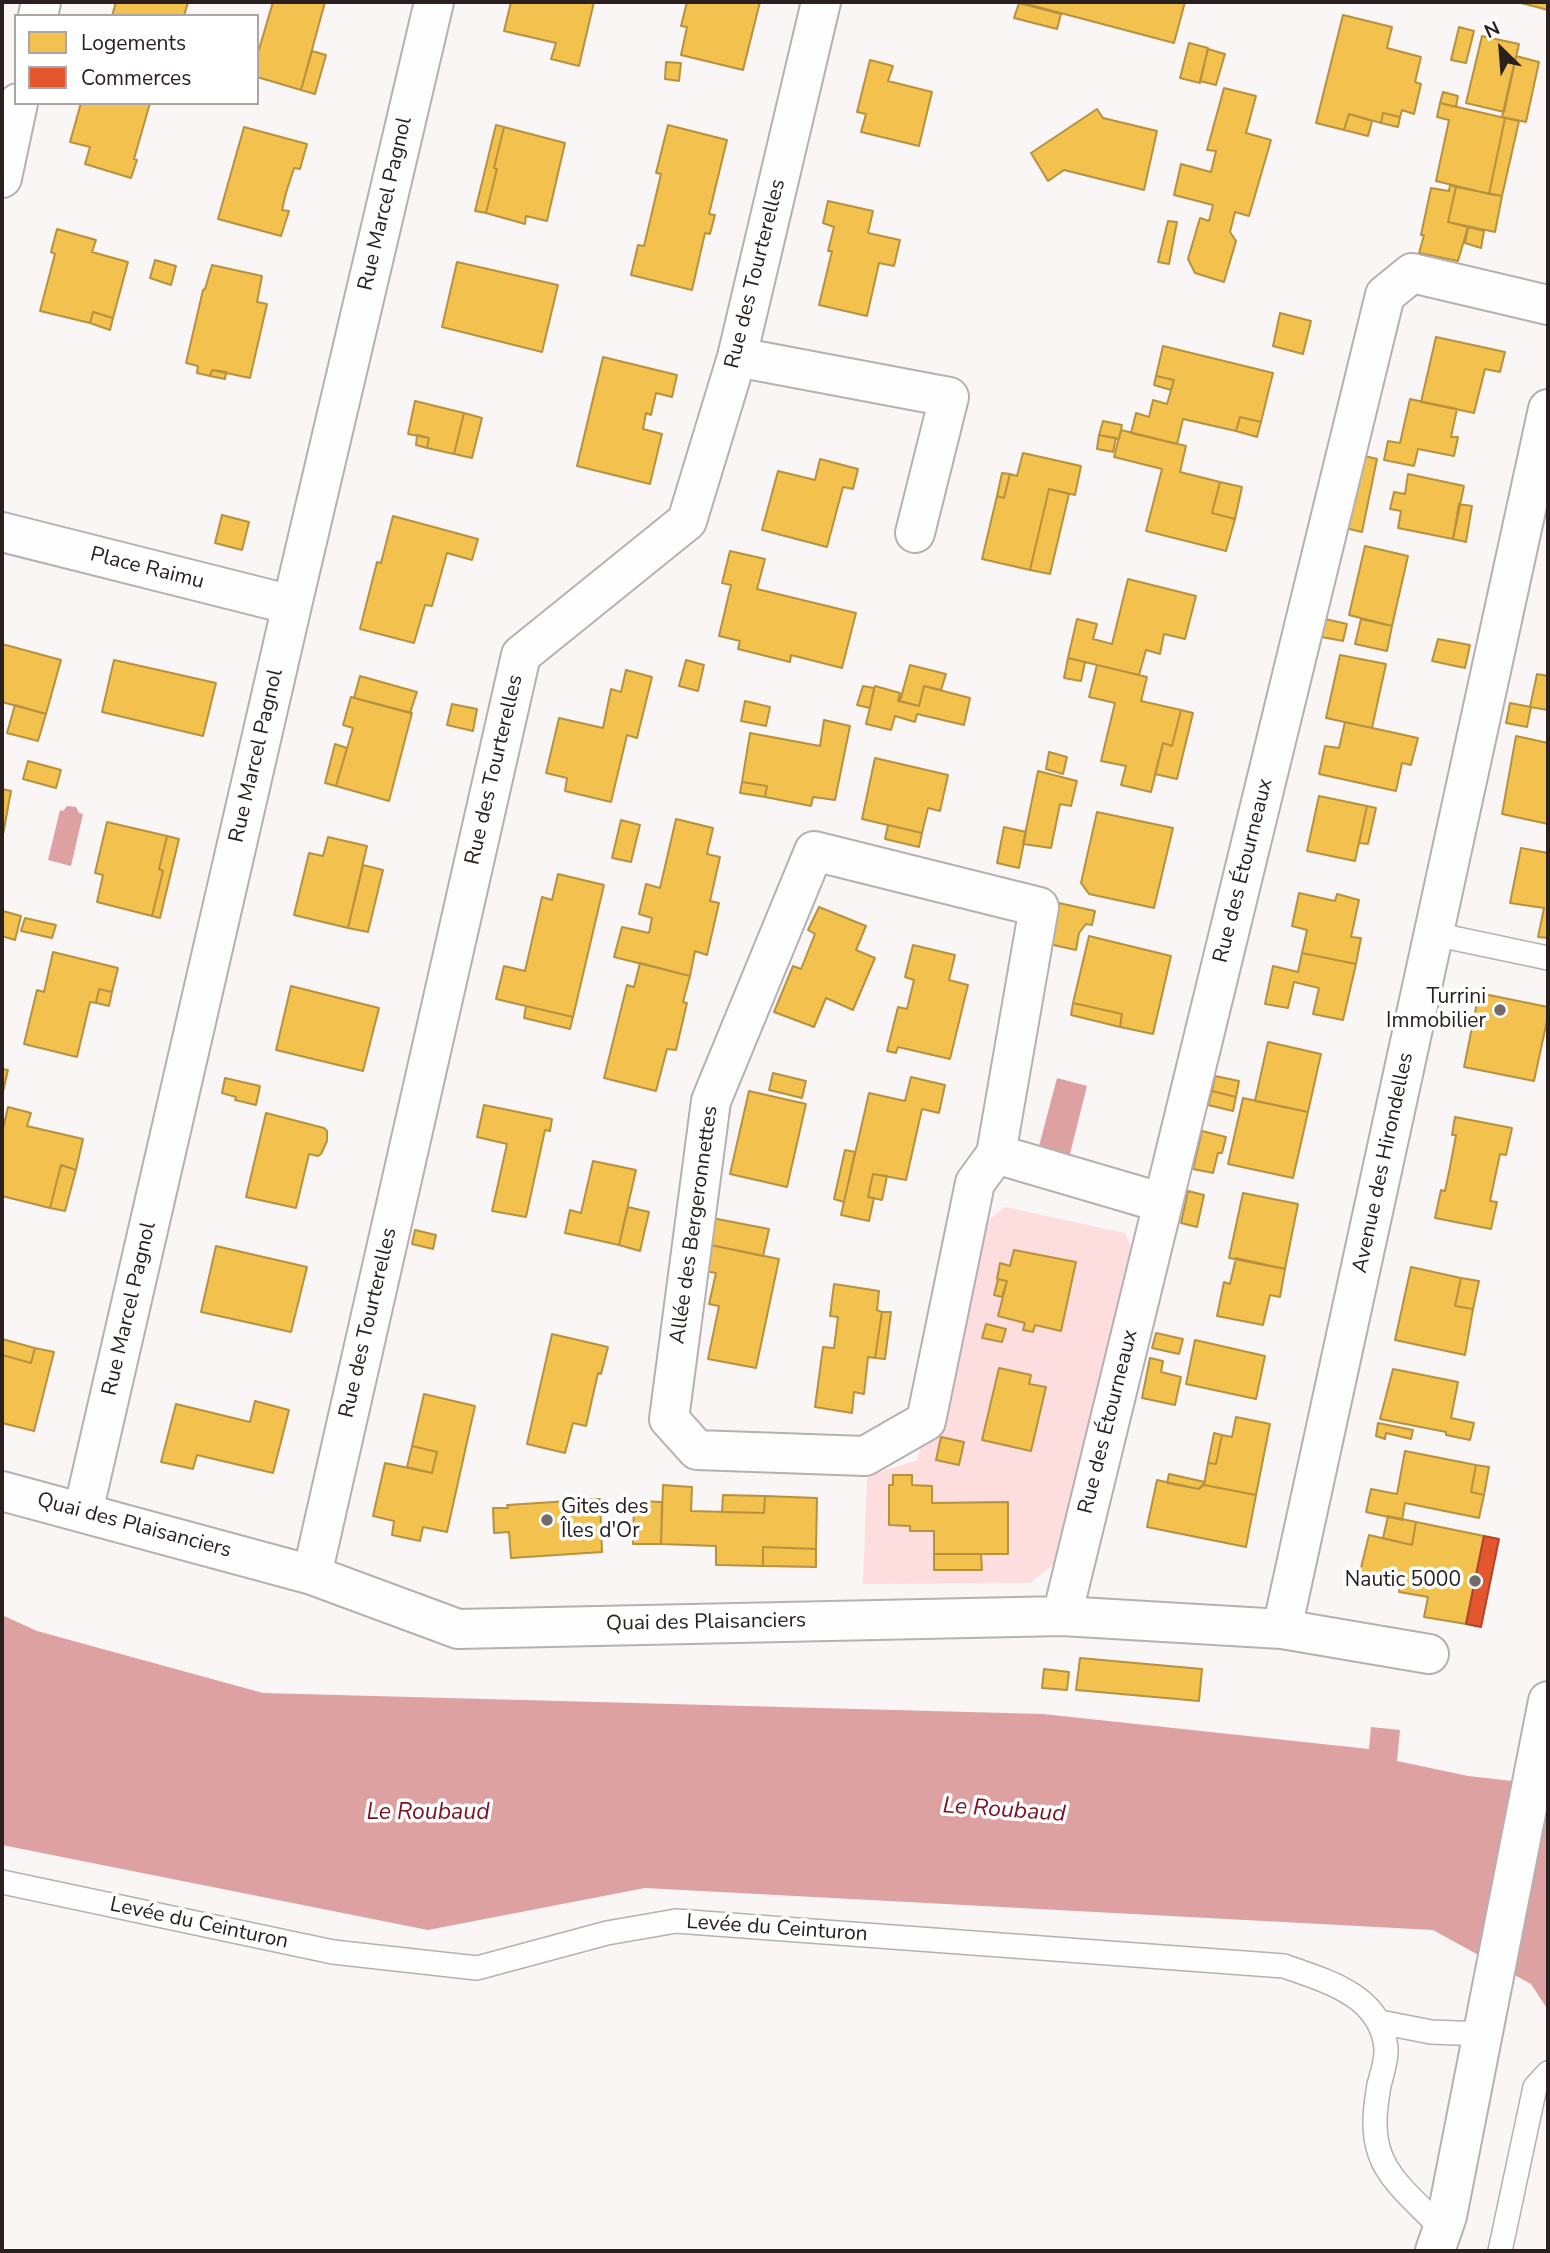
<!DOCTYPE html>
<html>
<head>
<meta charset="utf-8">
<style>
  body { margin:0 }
  #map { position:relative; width:1550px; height:2253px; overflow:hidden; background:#fbf6f6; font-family:"Nunito Sans",sans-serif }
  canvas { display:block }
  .frame { position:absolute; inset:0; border:4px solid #2a2020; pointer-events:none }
  .legend { position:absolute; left:14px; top:14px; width:245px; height:91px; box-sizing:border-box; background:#fff; border:2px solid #aaa6a6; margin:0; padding:9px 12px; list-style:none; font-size:21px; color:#2a2020 }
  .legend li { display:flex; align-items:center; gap:14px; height:35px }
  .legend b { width:35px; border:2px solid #aaa6a6 }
  .north { position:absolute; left:1466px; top:14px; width:70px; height:70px; -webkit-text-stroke:5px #fff; paint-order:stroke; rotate:335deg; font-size:19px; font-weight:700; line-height:28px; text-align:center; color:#2a2020 }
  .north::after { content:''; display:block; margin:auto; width:24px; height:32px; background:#2a2020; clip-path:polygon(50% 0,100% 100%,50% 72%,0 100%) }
</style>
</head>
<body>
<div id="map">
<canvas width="1550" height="2253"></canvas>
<div class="frame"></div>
<ul class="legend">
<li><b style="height:19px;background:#f2c14e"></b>Logements</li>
<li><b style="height:19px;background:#e4572e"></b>Commerces</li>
</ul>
<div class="north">N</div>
</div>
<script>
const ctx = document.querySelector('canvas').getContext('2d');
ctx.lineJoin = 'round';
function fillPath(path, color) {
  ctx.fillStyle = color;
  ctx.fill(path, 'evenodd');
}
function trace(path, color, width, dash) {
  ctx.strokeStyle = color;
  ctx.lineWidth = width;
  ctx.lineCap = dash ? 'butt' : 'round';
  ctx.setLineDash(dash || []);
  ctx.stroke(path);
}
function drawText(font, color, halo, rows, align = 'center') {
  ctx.font = font + ' "Nunito Sans",sans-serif';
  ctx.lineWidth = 7;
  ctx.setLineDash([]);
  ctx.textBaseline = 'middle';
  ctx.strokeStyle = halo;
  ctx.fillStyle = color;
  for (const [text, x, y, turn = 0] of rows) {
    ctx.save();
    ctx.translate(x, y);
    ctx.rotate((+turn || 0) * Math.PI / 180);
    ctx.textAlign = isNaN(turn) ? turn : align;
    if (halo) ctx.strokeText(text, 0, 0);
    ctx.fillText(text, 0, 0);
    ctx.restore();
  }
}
const green = new Path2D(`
  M1005 1207 1125 1233 1136 1259 1066 1553 1031 1583 863 1584 867 1476 917 1460 986 1222Z`);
const water = new Path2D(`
  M67 806 76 807 79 813 83 814 71 866 48 860 60 810 63 811Z
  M1057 1078 1087 1086 1069 1158 1038 1150Z
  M2 1615 37 1631 263 1693 1043 1714 1369 1749 1371 1727 1400 1730 1397 1761 1468 1776 1548 1785V2010L1531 1984 1433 1930 645 1888 428 1930 2 1845Z`);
const homes = new Path2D(`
  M116 2H188L184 16H112Z
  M273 2H325L301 90 257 77V56Z
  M511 2H594L579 66 551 59 556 43 504 31Z
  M687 2H760L743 70 681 55 687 27 681 26Z
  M1019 2H1185L1174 43Z
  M1521 2H1548V10L1521 3Z
  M1019 3 1061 14 1057 29 1014 18Z
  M1343 15 1392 27 1387 48 1421 57 1415 82 1421 84 1414 114 1402 110 1400 117 1383 113 1381 123 1349 114 1344 130 1316 123Z
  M1459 27 1474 31 1466 63 1451 60Z
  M1482 36 1519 44 1504 112 1466 103Z
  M1189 43 1208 48 1200 83 1180 78Z
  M1208 49 1225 54 1216 85 1200 81Z
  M312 51 326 55 315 94 301 90Z
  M1516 56 1539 62 1526 122 1502 117Z
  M870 60 893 66 888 81 932 92 919 146 861 132 866 114 857 112Z
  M666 62 681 63 679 81 665 79Z
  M1224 88 1256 96 1246 133 1271 140 1249 216 1235 212 1230 232 1236 241 1224 282 1195 273 1188 259 1200 218 1209 221 1213 205 1174 195 1181 164 1211 172 1216 151 1207 150Z
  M1443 92 1458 96 1456 107 1440 103Z
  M81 103H150L134 159 137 160 131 178 85 164 90 147 70 142Z
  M1440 103 1505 118 1489 194 1436 181 1449 120 1437 117Z
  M1097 109 1103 118 1157 131 1144 190 1064 170 1048 181 1031 153Z
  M1383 113 1400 117 1398 127 1381 123Z
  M1349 114 1372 121 1368 136 1344 130Z
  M1505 118 1519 121 1502 196 1489 194Z
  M496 125 504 127 494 168 497 169 486 213 475 211Z
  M668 125 727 140 709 214 715 215 710 234 705 233 692 290 631 275 638 245 644 246 661 174 656 173Z
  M244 127 307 144 300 169 294 168 286 193 282 210 289 211 281 236 218 219Z
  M504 127 565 143 547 221 526 216 525 224 486 213 497 169 494 168Z
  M1450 185 1456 187 1448 222 1468 227 1458 261 1419 253 1424 235H1421L1431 188 1449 191Z
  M1456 187 1502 196 1495 232 1448 222Z
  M828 201 873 211 868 233 900 240 894 266 879 263 867 316 819 305 832 251H828L834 227 823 223Z
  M1168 221 1177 222 1169 264 1158 262Z
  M1468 227 1484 231 1481 248 1465 243Z
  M57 229 96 240 92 252 128 262 113 318 93 312 90 323 40 311 55 254 51 252Z
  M155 260 176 266 171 285 150 278Z
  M457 262 558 285 542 352 442 327Z
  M212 265 262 276 257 302 267 304 250 378 212 370 210 376 197 373 198 366 186 363 203 290 205 289Z
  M93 312 113 318 110 330 90 323Z
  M1280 313 1311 321 1303 354 1273 346Z
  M1436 337 1505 352 1500 372 1485 369 1474 413 1421 402Z
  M1163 346 1273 373 1261 422 1240 417 1236 431 1183 419 1177 444 1131 433 1136 413 1149 417 1153 400 1167 404 1174 380 1156 376Z
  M603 357 677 375 672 397 656 393 651 415 646 413 643 429 662 434 650 484 577 466Z
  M212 370 226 372 225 379 210 376Z
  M1156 376 1174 380 1171 390 1154 385Z
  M1410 399 1457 409 1451 437H1458L1454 456 1418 449 1414 466 1384 460 1388 441 1400 443Z
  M415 401 464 413 454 454 427 448 429 438 408 434Z
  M464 413 482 418 472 458 454 454Z
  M1240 417 1261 422 1257 437 1236 431Z
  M1103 421 1122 425 1119 439 1099 435Z
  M1121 430 1186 446 1180 472 1220 482 1212 513 1235 519 1226 551 1146 531 1162 469 1114 457Z
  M417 435 429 438 427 448 416 445Z
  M1099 435 1116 438 1113 452 1097 449Z
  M1023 453 1081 466 1075 495 1049 489 1030 570 982 559 997 496 1004 498 1010 474 1017 476Z
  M1357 454 1377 459 1362 532 1341 527Z
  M820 459 858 469 853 489 843 487 827 547 762 530 778 471 815 480Z
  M1002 473 1010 474 1004 498 997 496Z
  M1408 474 1464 486 1453 539 1398 528 1401 511 1390 509 1394 492 1405 494Z
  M1220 482 1242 487 1235 519 1212 513Z
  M1049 489 1069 494 1050 574 1030 570Z
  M1459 504 1472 506 1466 542 1453 539Z
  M222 515 249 522 242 550 215 543Z
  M393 516 478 539 472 560 447 553 432 606 425 605 414 643 360 629 377 562 381 563Z
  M1365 546 1408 556 1392 626 1349 615Z
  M730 551 765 559 757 589 856 613 842 668 791 655 790 662 738 649 740 641 719 636 731 585 722 583Z
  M1128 579 1196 596 1185 639 1164 634 1160 654 1146 650 1139 675 1068 658 1077 619 1097 624 1093 639 1112 644Z
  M1321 618 1347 624 1343 641 1316 636Z
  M1361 619 1392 626 1387 651 1355 644Z
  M1438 639 1470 645 1465 668 1432 661Z
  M2 644 61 660 46 714 2 702Z
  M1340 655 1386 664 1372 728 1326 718Z
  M1068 658 1085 662 1081 681 1064 678Z
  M114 660 216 683 203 736 102 712Z
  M686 660 704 665 698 691 679 686Z
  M910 665 946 674 941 690 924 686 919 706 900 701Z
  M1097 665 1147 677 1141 701 1181 710 1172 746 1163 743 1151 792 1121 785 1126 766 1101 761 1115 703 1089 697Z
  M626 670 652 677 637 738 627 735 611 802 565 791 567 778 546 773 559 718 603 728 611 689 621 692Z
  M1537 674 1548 676V710L1530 707Z
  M360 676 417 692 410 713 354 698Z
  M863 686 874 688 870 708 857 705Z
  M875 686 900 693 898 701 919 706 924 686 970 698 964 725 917 714 915 722 895 716 891 730 866 724Z
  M351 697 412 713 389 801 336 786 353 728 343 725Z
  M745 701 770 707 766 726 741 721Z
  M1510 703 1531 707 1527 727 1506 723Z
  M452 704 477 709 473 731 447 725Z
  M15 705 46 714 38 741 7 733Z
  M1181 710 1193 713 1177 779 1155 774 1163 743 1172 746Z
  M824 720 850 726 835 800 813 797 811 806 765 797 767 786 742 782 750 733 820 746Z
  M1345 722 1418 738 1411 765 1402 763 1396 791 1319 774 1325 746 1339 748Z
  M1516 736 1548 743V824L1502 814Z
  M335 744 347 748 336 786 325 783Z
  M1049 752 1067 757 1063 774 1046 769Z
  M875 758 948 775 940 811 928 808 922 833 862 819Z
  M28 761 61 770 56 788 23 779Z
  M1038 771 1077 781 1071 806 1060 804 1051 848 1023 844Z
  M742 782 767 786 765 797 740 793Z
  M2 789 11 791 2 840Z
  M1319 796 1367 806 1355 861 1307 851Z
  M1367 806 1376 808 1368 844 1359 843Z
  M1097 812 1173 828 1154 908 1089 894 1081 883Z
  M676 819 713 828 707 854 720 857 710 901 719 903 707 955 695 951 690 976 614 957 622 927 649 933 652 918 639 914 646 884 660 888Z
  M621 820 640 825 631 862 612 858Z
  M107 822 167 836 159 869 163 871 152 916 97 902 103 875 95 873Z
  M888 825 922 833 919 847 885 839Z
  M1004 827 1026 832 1019 868 997 863Z
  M167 836 179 839 160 918 152 916 163 871 159 869Z
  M328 837 367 846 348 928 294 915 309 853 323 856Z
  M1521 848 1548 853V938L1538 937 1544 908 1510 903Z
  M363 865 383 870 368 932 348 928Z
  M558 874 604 885 573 1017 496 999 504 966 525 971 542 897 552 900Z
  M1299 893 1335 901 1337 894 1359 900 1351 937 1361 938 1356 964 1302 953 1307 930 1292 926Z
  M1050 901 1095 911 1092 925 1086 924 1079 933 1076 950 1049 944Z
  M819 907 866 926 856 950 875 958 853 1010 826 998 814 1027 774 1012 793 966 801 969 815 934 808 930Z
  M3 911 21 916 15 940 2 936Z
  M25 918 56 925 52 938 21 931Z
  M1089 936 1171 956 1153 1034 1120 1027 1122 1014 1073 1003Z
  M913 945 955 955 949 980 968 985 950 1059 898 1047 896 1053 887 1051 898 1007 907 1009 914 980 905 977Z
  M53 952 118 968 112 992 99 989 96 1003 90 1002 77 1057 24 1044 37 990 44 992Z
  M1302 953 1356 964 1343 1020 1313 1014 1319 988 1294 982 1288 1008 1265 1004 1273 966 1298 972Z
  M640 963 690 976 683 1002 687 1003 676 1050 667 1049 656 1091 604 1078 627 985 634 987Z
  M291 986 379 1008 363 1071 276 1050Z
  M99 989 112 992 109 1006 96 1003Z
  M1479 993 1548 1007V1016L1534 1081 1464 1067Z
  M1073 1003 1122 1014 1120 1027 1071 1015Z
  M526 1006 573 1017 570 1029 524 1018Z
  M1268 1042 1321 1054 1308 1112 1255 1101Z
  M2 1069 8 1070 2 1096Z
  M773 1073 806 1081 802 1098 769 1090Z
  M1215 1076 1239 1081 1236 1097 1212 1091Z
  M911 1077 945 1085 939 1113 922 1109 906 1180 873 1174 868 1197 874 1198 869 1221 841 1215 869 1093 905 1101Z
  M225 1078 260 1086 256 1105 235 1100 236 1097 222 1093Z
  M749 1091 806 1104 787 1187 730 1174Z
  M1212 1091 1236 1097 1233 1111 1208 1105Z
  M1243 1098 1308 1112 1293 1178 1228 1164Z
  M484 1105 552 1119 550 1131 545 1130 526 1217 492 1211 507 1144 477 1137Z
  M8 1107 31 1113 27 1126 83 1139 76 1170 61 1165 50 1208 2 1196V1133Z
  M266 1113 324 1128 327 1131V1141L321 1154 318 1156 309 1154 296 1208 246 1197Z
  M1455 1117 1512 1128 1506 1155 1500 1154 1490 1201 1497 1202 1491 1229 1435 1218 1441 1190 1445 1191 1450 1167 1456 1135H1452Z
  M1202 1131 1226 1137 1222 1153H1218L1213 1173 1193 1169Z
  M845 1150 855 1152 844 1202 834 1199Z
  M593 1161 636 1170 619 1245 565 1233 570 1210 581 1213Z
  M61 1165 76 1170 65 1211 50 1208Z
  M873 1174 887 1176 882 1200 868 1197Z
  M1188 1191 1204 1195 1197 1227 1181 1223Z
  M1243 1193 1298 1204 1285 1269 1229 1258Z
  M628 1207 649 1212 640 1251 619 1245Z
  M707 1217 769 1229 763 1256 701 1243Z
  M415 1230 436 1235 433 1249 412 1244Z
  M701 1243 779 1259 756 1368 708 1359 719 1306 709 1304 716 1273 695 1269Z
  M216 1246 307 1267 291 1332 201 1312Z
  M1014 1250 1076 1262 1061 1331 1035 1325 1033 1332 1023 1330 1025 1323 998 1316 1007 1281 997 1279 1000 1263 1010 1266Z
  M1236 1258 1285 1269 1280 1297 1270 1295 1263 1325 1217 1316 1224 1282 1230 1284Z
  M1411 1267 1461 1278 1455 1306 1473 1309 1465 1355 1395 1340Z
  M1461 1278 1479 1281 1473 1309 1455 1306Z
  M998 1279 1007 1281 1002 1297 994 1295Z
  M834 1284 879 1291 877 1310 882 1312 875 1358 868 1357 864 1394 854 1392 852 1413 815 1407 823 1347 834 1348 838 1317 830 1316Z
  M882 1312H891L885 1359 875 1358Z
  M986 1324 1006 1329 1002 1342 982 1338Z
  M1156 1333 1183 1339 1179 1354 1152 1348Z
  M552 1334 608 1347 601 1374 598 1373 586 1426 573 1423 565 1453 527 1444Z
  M2 1339 35 1348 31 1363 2 1355Z
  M1195 1340 1265 1356 1256 1399 1186 1384Z
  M35 1348 54 1352 34 1431 2 1423V1355L31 1363Z
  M1150 1358 1163 1361 1161 1372 1181 1377 1175 1405 1142 1398Z
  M999 1368 1031 1375 1029 1384 1046 1387 1031 1451 982 1440Z
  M1393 1369 1458 1382 1451 1418 1474 1423 1470 1440 1446 1435V1432L1380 1419Z
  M424 1394 475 1406 447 1532 423 1527 420 1541 392 1535 394 1521 373 1516 385 1463 432 1473 437 1452 412 1446Z
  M255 1401 289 1410 273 1473 197 1455 193 1469 161 1462 176 1404 250 1422Z
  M1236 1417 1270 1424 1256 1495 1204 1485 1208 1463 1216 1464 1222 1435 1232 1437Z
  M1378 1423 1413 1430 1411 1439 1386 1433 1385 1439 1376 1436Z
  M1214 1433 1222 1435 1216 1464 1208 1463Z
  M941 1437 964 1442 959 1465 936 1460Z
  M412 1446 437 1452 432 1473 407 1467Z
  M1405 1451 1476 1465 1471 1492 1484 1495 1479 1518 1405 1503 1402 1520 1366 1512 1371 1489 1397 1494Z
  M1476 1465 1489 1467 1484 1495 1471 1492Z
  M1169 1474 1205 1482 1199 1489 1167 1483Z
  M893 1475H912V1485L932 1486V1503L1008 1502V1554H934V1531H910V1526L889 1525V1485H893Z
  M1157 1480 1199 1489 1204 1485 1256 1495 1246 1547 1147 1527Z
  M663 1485 692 1487 691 1511 764 1513 765 1496 817 1498 816 1549 763 1547V1566L716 1565V1546L661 1544Z
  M723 1495 765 1496 764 1513 722 1512Z
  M600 1499 602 1552 511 1558 509 1532 494 1533 493 1508H508L507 1505Z
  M634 1501 662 1502 661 1544H633Z
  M1388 1516 1416 1522 1412 1545 1383 1538Z
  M1416 1522 1484 1536 1466 1624 1424 1617 1428 1597 1399 1592 1400 1585 1359 1576 1369 1535 1412 1545Z
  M763 1547 816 1549V1567L763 1566Z
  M934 1554H981L982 1570H934Z
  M1080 1658 1202 1669 1199 1701 1076 1690Z
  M1044 1669 1069 1672 1067 1690 1042 1688Z`);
const shops = new Path2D(`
  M1484 1536 1499 1539 1481 1627 1466 1624Z`);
const lane = new Path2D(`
  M1434 934 1548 958
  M2 1882 333 1952 477 1968 607 1933 676 1921 1284 1966C1326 1981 1381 1995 1386 2048 1387 2060 1382 2074 1379 2085 1375 2109 1372 2131 1380 2154 1390 2183 1422 2207 1442 2229
  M1380 2022 1431 2032 1483 2034
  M1500 2251 1535 2087 1548 2073`);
const street = new Path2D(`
  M38 16 41 2
  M2 178 18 103
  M737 357 949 397 915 533
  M2 532 292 605
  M814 851 1039 907 996 1154 975 1183 926 1421 865 1456 697 1450 669 1419 711 1101Z
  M996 1154 1163 1203
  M2 1491 312 1575 458 1629 1062 1616 1282 1629 1429 1654
  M83 1512 292 605 434 2
  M312 1575 521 655 687 521 737 357 821 2
  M1062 1616 1385 295 1412 273 1548 305
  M1282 1629 1548 409`);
const secondary = new Path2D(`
  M1435 2251 1447 2216 1548 1701`);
const markers = [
  [1500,1010,7,"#736b6b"],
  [547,1520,7,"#736b6b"],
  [1475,1581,7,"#736b6b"]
];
const streetNames = [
  ["Rue Marcel Pagnol",386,204,-77],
  ["Rue des Tourterelles",756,274,-76],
  ["Place Raimu",147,569,14],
  ["Rue Marcel Pagnol",257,756,-77],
  ["Rue des Tourterelles",495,770,-77],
  ["Rue des Étourneaux",1244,871,-76],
  ["Avenue des Hirondelles",1384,1163,-78],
  ["Allée des Bergeronnettes",695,1225,-82],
  ["Rue Marcel Pagnol",130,1309,-77],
  ["Rue des Tourterelles",369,1323,-77],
  ["Rue des Étourneaux",1109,1422,-76],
  ["Quai des Plaisanciers",134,1526,15],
  ["Quai des Plaisanciers",706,1623,-1],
  ["Levée du Ceinturon",199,1924,12],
  ["Levée du Ceinturon",777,1929,4]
];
const poiNames = [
  ["Turrini",1486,998],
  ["Immobilier",1486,1022],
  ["Gites des",561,1508,"left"],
  ["Îles d'Or",561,1532,"left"],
  ["Nautic 5000",1461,1581]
];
const waterNames = [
  ["Le Roubaud",1004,1811,4],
  ["Le Roubaud",428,1813]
];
fillPath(green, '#fddddd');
fillPath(water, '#dea1a2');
fillPath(homes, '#f2c14e');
trace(homes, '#b69140', 2);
fillPath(shops, '#e4572e');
trace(shops, '#ac462a', 2);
trace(lane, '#b6b0b0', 26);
trace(street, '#b6b0b0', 42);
trace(secondary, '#b6b0b0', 42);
trace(lane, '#fefefe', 23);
trace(street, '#fefefe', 38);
trace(secondary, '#fefefe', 38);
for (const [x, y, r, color] of markers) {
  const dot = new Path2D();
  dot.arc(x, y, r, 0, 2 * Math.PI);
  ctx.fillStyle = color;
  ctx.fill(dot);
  trace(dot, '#fff', 2.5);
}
drawText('21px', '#2a2020', '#fff', streetNames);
drawText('21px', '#2a2020', '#fff', poiNames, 'right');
drawText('italic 23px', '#7a1224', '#fff', waterNames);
</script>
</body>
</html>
